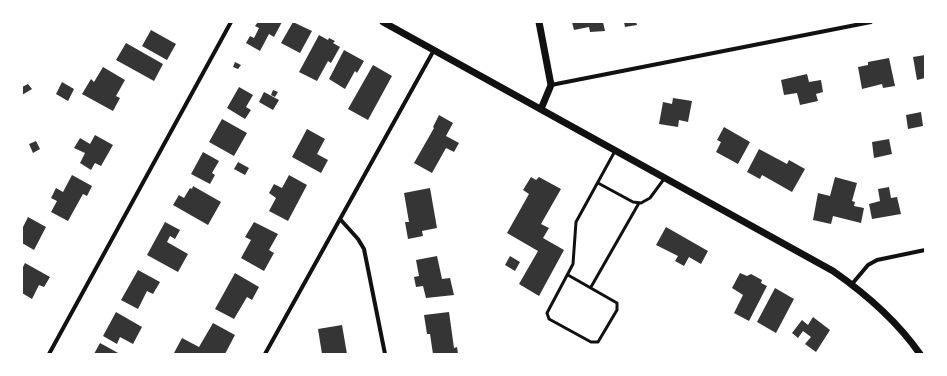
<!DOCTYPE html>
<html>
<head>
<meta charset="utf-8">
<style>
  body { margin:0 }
  #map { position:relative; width:947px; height:376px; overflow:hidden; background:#fff; font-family:Figtree,sans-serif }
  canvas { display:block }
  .frame { position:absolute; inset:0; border:23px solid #fff; pointer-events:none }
</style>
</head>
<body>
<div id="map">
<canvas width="947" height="376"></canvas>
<div class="frame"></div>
</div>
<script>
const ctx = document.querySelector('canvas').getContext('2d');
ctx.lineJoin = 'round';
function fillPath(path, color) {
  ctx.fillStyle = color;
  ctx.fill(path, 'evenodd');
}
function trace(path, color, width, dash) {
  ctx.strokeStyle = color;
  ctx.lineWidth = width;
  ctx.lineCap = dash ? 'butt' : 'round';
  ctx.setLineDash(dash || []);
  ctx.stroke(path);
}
const building = new Path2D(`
  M258 22H282L274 37 269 34 260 51 246 43 250 36 254 38 259 28 255 26Z
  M293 22 312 31 300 53 281 43Z
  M572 22H603L605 31 590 32 589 27 574 30Z
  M624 22H636L637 25 625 27Z
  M151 30 176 44 167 60 142 46Z
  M319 35 328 40 329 38 335 41 333 43 340 47 331 63 328 61 317 81 299 72Z
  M126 43 163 64 154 81 116 60Z
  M344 50 364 61 357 73 355 71 345 89 329 79Z
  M925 55V78L917 80 913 57Z
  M889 58 895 86 883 88 882 84 862 89 858 67 868 65V62Z
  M235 62 241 65 238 69 233 67Z
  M373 65 392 76 368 120 348 109Z
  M103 67 125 80 116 96 120 98 113 111 82 94 91 79 94 82Z
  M807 74 809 82 821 80 823 92 816 94 818 101 800 105 797 93 784 95 781 80Z
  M62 82 74 89 68 101 56 94Z
  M28 84 32 89 22 95V87Z
  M239 87 253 95 246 107 251 110 245 119 227 108Z
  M273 90 278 92 275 97 271 95Z
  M264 92 279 100 273 110 259 102Z
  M673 98 692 101 688 122 679 120 678 127 659 124 663 102 672 104Z
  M921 112 923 126 908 129 906 115Z
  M439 115 453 123 446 136 459 143 454 152 446 148 432 173 414 163 434 128 433 127Z
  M222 119 247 133 234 156 209 142Z
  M724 127 750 142 738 164 716 152 721 142 717 140Z
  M307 129 325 139 317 154 328 160 321 173 292 157Z
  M95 135 113 145 101 166 95 163 91 170 80 163 85 153 74 148 80 138 90 144Z
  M889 139 892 154 874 158 872 142Z
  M36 141 40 149 33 153 29 144Z
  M759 149 787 164 789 160 805 169 792 192 762 175 760 179 747 172Z
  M203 152 219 161 212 173 215 175 210 184 191 174Z
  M238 162 249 168 245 175 234 169Z
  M72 175 92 186 87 196 83 194 68 221 51 212 57 201 51 198 56 188 63 192Z
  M289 175 307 185 288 221 269 211 276 198 269 193 274 184 282 188Z
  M531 177 536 180 539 177 561 189 541 224 549 228 543 238 564 250 539 296 519 284 538 251 507 233 529 194 523 190Z
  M835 177 857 183 852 201 855 202 854 206 864 208 861 223 833 216 831 224 813 220 818 193 830 196Z
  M193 186 221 202 208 225 173 205 179 195 184 198 190 188 192 189Z
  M889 187 891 198 897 197 901 214 872 219 869 204 880 201 878 189Z
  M430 188 437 228 422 231 423 236 408 239 405 222H409L404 193Z
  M28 217 46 227 34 250 22 243V229Z
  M165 222 180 230 175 239 170 236 167 242 188 254 178 272 147 255Z
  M254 222 278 234 269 250 274 253 264 271 241 258 251 240 245 237Z
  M666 227 708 251 701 264 689 257 684 266 675 261 678 256 656 245Z
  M437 256 442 279 450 278 454 295 426 298 423 286 416 287 414 277 419 276 416 260Z
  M510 256 520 262 515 271 505 265Z
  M25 263 50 277 44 287 39 285 32 299 22 293V269Z
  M138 270 160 282 153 294 147 291 138 309 121 300Z
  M235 273 259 287 252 300 247 297 234 319 215 309Z
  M740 273 747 276 751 274 762 280 761 283 767 286 749 321 734 313 743 295 732 288Z
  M775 288 794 299 776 333 757 322Z
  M116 312 142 327 133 344 120 337 117 344 103 336Z
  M449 312 454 348 457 347 458 354H433L430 334H427L424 315Z
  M813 317 830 330 816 352 805 344 811 337 803 331 798 338 792 333 802 320 808 325Z
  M213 323 235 335 225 354 174 353 182 338 199 347Z
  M342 325 347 354H322L318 329Z
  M100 343 120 354H94Z`);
const service = new Path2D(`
  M598 183 633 202 641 203 650 198 664 179
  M568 275 617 303V310L598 342H591L549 319 547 313 573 264 576 222 615 151
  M591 287 639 203`);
const minor = new Path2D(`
  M551 85 871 22
  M340 219 358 239 364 249 385 354
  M852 284 868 265 877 260 925 250
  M49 354 231 22
  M265 354 434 50`);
const tertiary = new Path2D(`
  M383 22 833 271C866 294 897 321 920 354
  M539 22 551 85 541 109`);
fillPath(building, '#353535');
trace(service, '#111', 3);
trace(minor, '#111', 4);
trace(tertiary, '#111', 7);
</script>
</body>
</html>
